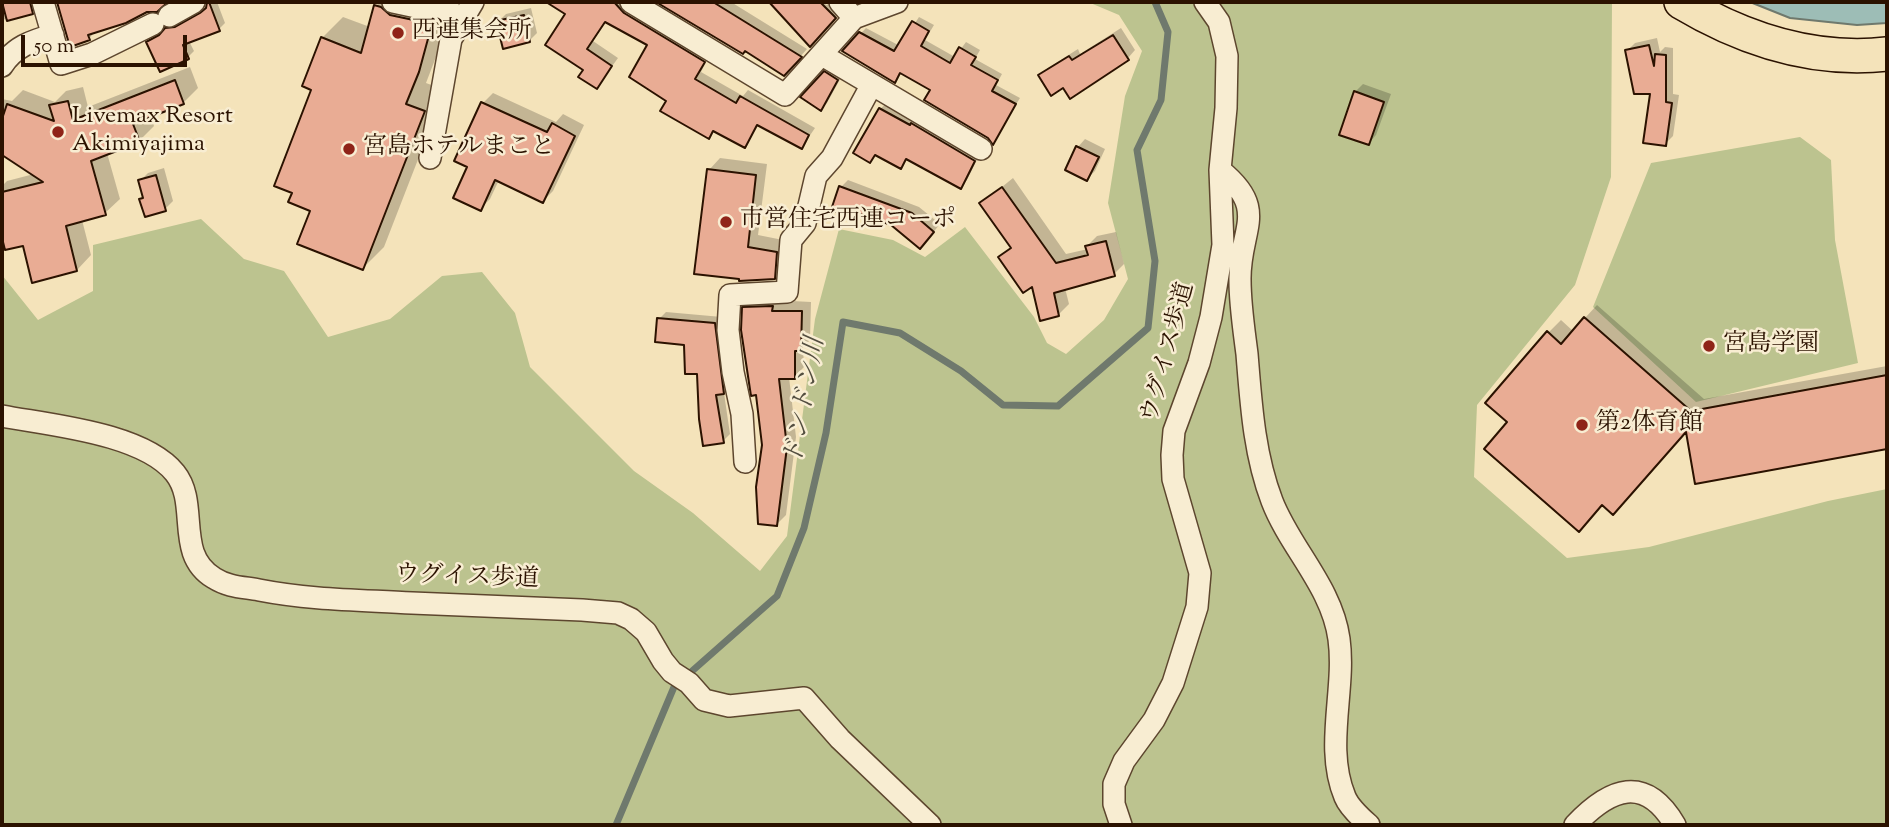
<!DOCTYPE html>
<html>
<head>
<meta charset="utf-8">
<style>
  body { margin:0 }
  #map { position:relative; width:1889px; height:827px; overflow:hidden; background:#f4e3ba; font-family:"Sorts Mill Goudy",serif }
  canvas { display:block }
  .frame { position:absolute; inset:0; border:4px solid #2b1200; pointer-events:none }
  .scale { position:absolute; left:21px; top:35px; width:166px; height:32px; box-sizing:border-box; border:4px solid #2b1200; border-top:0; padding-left:9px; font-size:21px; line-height:24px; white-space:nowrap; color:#2b1200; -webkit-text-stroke:5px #f8edd2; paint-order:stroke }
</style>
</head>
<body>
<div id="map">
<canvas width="1889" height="827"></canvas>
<div class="frame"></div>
<div class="scale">50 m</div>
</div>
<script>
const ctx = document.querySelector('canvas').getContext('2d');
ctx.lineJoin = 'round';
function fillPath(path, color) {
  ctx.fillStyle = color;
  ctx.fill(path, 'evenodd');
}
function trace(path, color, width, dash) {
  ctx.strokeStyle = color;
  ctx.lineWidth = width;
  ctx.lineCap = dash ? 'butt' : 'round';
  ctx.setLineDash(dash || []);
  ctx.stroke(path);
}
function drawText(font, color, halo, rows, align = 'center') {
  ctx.font = font + ' "Sorts Mill Goudy","Noto Serif JP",serif';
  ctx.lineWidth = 5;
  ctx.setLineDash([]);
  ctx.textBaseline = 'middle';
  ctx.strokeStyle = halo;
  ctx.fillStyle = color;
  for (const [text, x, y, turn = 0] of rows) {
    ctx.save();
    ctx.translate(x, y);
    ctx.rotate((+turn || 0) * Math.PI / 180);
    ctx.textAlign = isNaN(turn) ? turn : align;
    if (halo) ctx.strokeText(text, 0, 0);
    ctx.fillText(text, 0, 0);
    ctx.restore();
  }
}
const green = new Path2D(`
  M1088 2H1612L1611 177 1575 285 1477 405 1474 477 1567 558 1649 547 1828 501 1887 489V825H2V275L38 320 93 291V245L201 219 244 259 284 271 328 337 390 319 442 276 482 272 515 313 530 367 634 471 693 513 760 571 787 536 815 319 839 229 893 240 925 257 965 227 1034 317 1047 343 1066 354 1104 320 1128 279 1108 203 1125 96 1142 51 1119 15Z
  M1800 137 1831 160 1835 240 1858 363 1696 402 1593 307 1651 163Z`);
const water = new Path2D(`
  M1750 2H1887V23L1857 25 1790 18Z`);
const shadow = new Path2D(`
  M2 2H37L38 7 32 13 2 20Z
  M58 2H164L156 10H147L95 31 89 39 71 45Z
  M209 2H217L225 23 219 29 189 41 194 51 188 57 148 42 173 23 183 22 207 8Z
  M380 2H446L439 49 426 83 445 90 384 247 363 268 312 210 313 89 322 38 343 17 370 27 376 6Z
  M561 2H628L710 54 701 72 743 96 748 90 815 128 802 147 759 124 751 138 744 146 715 130 708 137 669 100 650 45 606 20 593 41 618 58 597 87 585 69 567 14 556 7Z
  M659 2H731L807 49 791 67 746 49 743 52Z
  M770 2H824L826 5 833 2 842 10 813 42Z
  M531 8 537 33 529 41 498 22 506 14Z
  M919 17 934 25 925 40 955 57 966 42 980 50 975 59 1002 74 996 85 1020 98 993 142 932 89 902 72 895 81 844 51 866 28 900 46Z
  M1121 28 1135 50 1128 58 1063 85 1041 76 1048 68 1078 49 1080 54Z
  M1657 38 1660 52 1665 47 1673 48V94L1679 95 1673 136 1665 144 1652 92 1627 51 1635 43Z
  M831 66 843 74 827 103 821 109 825 73Z
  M190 67 198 88 183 103 150 116 154 126 139 141 107 153 120 199 105 213 82 220 91 255 77 270 24 244 6 248 2 231V186L7 181 34 174 2 153V99L12 101 23 90 55 102 66 91 83 87 88 107Z
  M1363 84 1391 94 1376 135 1369 143 1355 92Z
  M493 93 556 122 563 114 584 125 553 191 543 201 499 180 490 199 480 209 469 166 483 103Z
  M887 103 980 154 967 180 960 187 908 159 901 166 877 154 870 160 880 109Z
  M1085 139 1105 149 1095 171 1087 179 1078 147Z
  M720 158 767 164 758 235 788 241 786 266 774 278 740 280 709 170Z
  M164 168 173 201 165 209 141 199 144 196 140 181 148 173Z
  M1013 178 1066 254 1088 249 1087 246 1097 236 1116 232 1124 264 1114 274 1065 288 1069 304 1059 314 1033 284 1000 257 1012 246 981 204Z
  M848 180 919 207 940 224 927 240 892 223 862 213 858 217 841 187Z
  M754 299 811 302 810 340 803 347 804 367 794 377H789L796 437 786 515 777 524 744 308Z
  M1597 305 1704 399 1887 366V447L1697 482 1687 429 1510 422 1548 333 1561 320 1573 331Z
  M666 312 722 317 731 385 724 393 730 434 723 441 699 372 686 343 659 319Z`);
const stream = new Path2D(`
  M616 825 674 687 777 596 804 528 826 433 843 322 900 333 961 371 1003 405 1058 406 1148 328 1155 261 1137 150 1161 100 1168 32 1155 2`);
const building = new Path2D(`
  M2 2H30L33 14 7 21Z
  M57 2H168L157 12H147L126 23 88 35 90 40 70 47Z
  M207 2H209L220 31 183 45 189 59 160 72 146 42 159 35 165 28 175 27 200 13 206 8Z
  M546 2H614L624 13 705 62 695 79 736 103 740 96 809 135 802 149 757 125 745 148 713 131 709 139 660 111 666 101 629 77 647 45 605 22 587 49 612 66 597 89 578 77 583 70 545 45 565 14Z
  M656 2H713L802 57 784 76 745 51 743 54Z
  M769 2H820L836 18 810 47Z
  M374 5 381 7 390 15 432 24 419 72 406 104 425 111 363 270 297 244 310 211 288 202 292 193 274 186 311 90 302 86 321 37 361 53Z
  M524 15 530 42 503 49 496 21Z
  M912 21 929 31 921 46 950 63 959 47 976 57 971 65 998 80 992 91 1016 104 993 145 988 138 924 100 930 90 900 73 895 83 842 51 859 32 894 51Z
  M1113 35 1129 60 1070 99 1063 88 1051 96 1038 75 1069 56 1072 60Z
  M1649 45 1654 66 1655 54 1666 55V102L1672 103 1666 146 1643 143 1650 94H1634L1625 50Z
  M824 71 838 80 821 111 800 97Z
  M175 80 184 104 133 124 140 142 91 161 106 215 66 226 77 271 32 283 23 246 5 250 2 238V192L43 182 2 155V119L7 104 54 121 49 105 68 101 73 120Z
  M1354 91 1384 102 1369 145 1339 135Z
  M481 102 547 132 552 123 575 136 543 203 495 180 481 211 453 198 467 167 454 161Z
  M879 108 910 125 911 123 975 161 961 189 906 159 901 169 875 155 870 163 853 153Z
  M1076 146 1099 157 1087 181 1065 170Z
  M707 169 756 175 748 247 777 252 775 279 739 281V279L694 274Z
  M156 175 166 211 145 217 139 199 143 198 138 180Z
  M839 186 912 213 934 232 920 249 891 225 860 214 858 219 831 210Z
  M1002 187 1056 263 1088 255 1085 246 1106 241 1115 276 1054 293 1059 316 1040 321 1032 287 1023 293 998 257 1011 248 979 203Z
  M773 306 772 311H802L801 351H795V379H779L787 447 777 526 758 524 756 487 762 445 756 395 751 396 741 330 742 307Z
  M1584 317 1691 411 1887 375V449L1695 484 1686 432 1613 515 1602 505 1579 532 1484 449 1507 422 1485 403 1547 331 1561 344Z
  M657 318 715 323 724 394 716 395 724 443 703 446 699 419 697 374H685L684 345 655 342Z`);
const street = new Path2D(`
  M43 2 61 64 92 54 153 24
  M393 2 449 14
  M631 2 785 95 854 18 897 2
  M840 2 854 18
  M169 16 194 2
  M451 39 473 2
  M822 55 981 149
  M2 66C14 47 31 41 53 35
  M430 158 451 39 448 2
  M1220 170C1270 210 1239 229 1240 280 1240 305 1244 330 1247 354 1251 403 1254 454 1272 501 1290 548 1332 587 1339 639 1346 690 1324 747 1345 797 1349 807 1361 818 1369 825
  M2 416C49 425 143 433 175 473 200 504 174 554 214 578 228 587 243 587 259 590 310 600 361 600 412 603 469 605 525 608 582 610L618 613 631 619 646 632 663 661 672 672 689 683 704 700 729 706 804 698 840 739 930 825
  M745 462 742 414 733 372 728 330 730 295 787 292 791 240 805 223 816 176 832 158 871 86
  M1121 825 1114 804V784L1124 761 1154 720 1173 683 1197 607 1200 573 1173 479 1172 455 1174 431 1199 363 1211 317 1223 245 1220 170 1226 108 1227 56 1219 22 1205 2
  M1575 825C1610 788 1645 774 1675 825`);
const primary = new Path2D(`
  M1681 2C1743 39 1814 62 1887 54`);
const markers = [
  [398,33,7,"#8f2418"],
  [58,132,7,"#8f2418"],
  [349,149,7,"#8f2418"],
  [726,222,7,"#8f2418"],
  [1709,346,7,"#8f2418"],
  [1582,425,7,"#8f2418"]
];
const poiNames = [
  ["西連集会所",412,33],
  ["Livemax Resort",72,118],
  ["Akimiyajima",72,146],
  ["宮島ホテルまこと",363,149],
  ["市営住宅西連コーポ",740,222],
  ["宮島学園",1723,346],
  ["第2体育館",1596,425]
];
const streetNames = [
  ["ウグイス歩道",1170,353,-75],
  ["ウグイス歩道",467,579,2]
];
const waterNames = [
  ["ドンドン川",807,402,-80]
];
fillPath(green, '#bcc38f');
fillPath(water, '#9dbdb6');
trace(water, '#6f796d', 2);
fillPath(shadow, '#0003');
trace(stream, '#6f796d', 7);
fillPath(building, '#e9ac94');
trace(building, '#2b1200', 2);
trace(street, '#5d462e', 24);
trace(primary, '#2b1200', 36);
trace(street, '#f8edd2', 21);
trace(primary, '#f4e3ba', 33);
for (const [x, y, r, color] of markers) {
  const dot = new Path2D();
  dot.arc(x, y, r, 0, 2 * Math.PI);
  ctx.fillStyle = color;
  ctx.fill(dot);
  trace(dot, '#f8edd2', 2.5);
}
drawText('24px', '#2b1200', '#f8edd2', poiNames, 'left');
drawText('24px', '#2b1200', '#f8edd2', streetNames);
drawText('italic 26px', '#534e40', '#f8edd2', waterNames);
</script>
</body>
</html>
